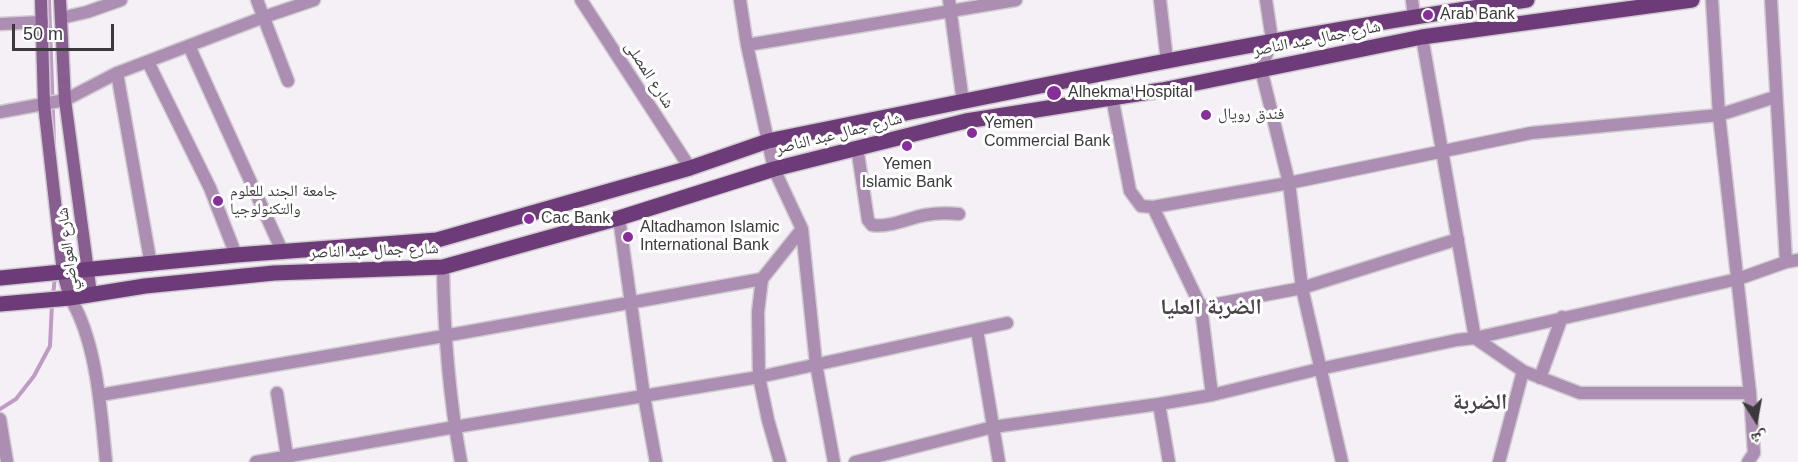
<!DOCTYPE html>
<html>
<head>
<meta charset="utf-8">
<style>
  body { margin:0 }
  #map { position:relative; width:1798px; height:462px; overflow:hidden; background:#f5f0f6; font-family:Helvetica,"Noto Naskh Arabic",sans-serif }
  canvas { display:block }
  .north { position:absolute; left:1726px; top:390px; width:60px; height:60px; -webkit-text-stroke:4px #fff; paint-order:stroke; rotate:169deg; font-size:16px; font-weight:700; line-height:24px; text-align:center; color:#3b393c }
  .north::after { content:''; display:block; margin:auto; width:21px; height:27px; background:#3b393c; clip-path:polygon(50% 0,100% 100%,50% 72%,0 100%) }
  .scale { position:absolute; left:12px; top:24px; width:102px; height:27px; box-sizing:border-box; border:3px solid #3b393c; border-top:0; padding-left:8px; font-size:18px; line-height:21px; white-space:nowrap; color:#3b393c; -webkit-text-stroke:4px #fff; paint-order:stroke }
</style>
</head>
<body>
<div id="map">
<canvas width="1798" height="462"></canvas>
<div class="north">ش</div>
<div class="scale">50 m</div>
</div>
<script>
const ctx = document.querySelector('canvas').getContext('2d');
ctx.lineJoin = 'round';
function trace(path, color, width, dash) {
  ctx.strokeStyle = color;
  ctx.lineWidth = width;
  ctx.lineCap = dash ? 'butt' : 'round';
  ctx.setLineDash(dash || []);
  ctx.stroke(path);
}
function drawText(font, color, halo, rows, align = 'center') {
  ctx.font = font + ' Helvetica,"Noto Naskh Arabic",sans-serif';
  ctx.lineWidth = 6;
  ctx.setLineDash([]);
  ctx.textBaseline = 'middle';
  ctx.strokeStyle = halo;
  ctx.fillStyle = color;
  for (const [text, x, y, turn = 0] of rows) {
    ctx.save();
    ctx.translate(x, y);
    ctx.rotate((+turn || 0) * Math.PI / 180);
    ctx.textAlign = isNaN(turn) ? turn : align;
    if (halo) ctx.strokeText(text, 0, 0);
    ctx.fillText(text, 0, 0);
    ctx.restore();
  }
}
const stream = new Path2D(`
  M49 0 54 143
  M53 296 55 276
  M0 409 16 399 34 376 50 346 52 303`);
const minor = new Path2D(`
  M257 0 288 81
  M581 0 690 168
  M740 0 747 45 774 169 802 229 816 364 834 462
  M949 0 963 102
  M1160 0 1167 61
  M1266 0 1272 40 1261 69 1289 183 1302 288 1342 462
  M1412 0 1414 16
  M1712 0 1719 115 1750 393 1754 453 1748 462
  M1771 0 1786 262
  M61 18 87 12 121 0
  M0 24 42 22
  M1422 37 1475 338 1523 371 1580 393H1750
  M747 45 1016 0
  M189 46 283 253
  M148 62 210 188 236 255
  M117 73 151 265
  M1112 97 1130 191 1141 206 1153 207 1289 183 1531 133 1719 115 1775 97
  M0 112 65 100 117 73 264 17 314 0
  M857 147 868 220 872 225C889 228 908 218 925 215 936 213 948 213 959 214
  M1153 207 1201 307 1212 395
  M619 218 644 396 656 462
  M443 267C444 333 449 397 461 462
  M70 298C97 341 101 412 106 462
  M1201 307 1302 288 1458 239
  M977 330 999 462
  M1540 378 1562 317
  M277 393 288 462
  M100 395 444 336 762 279
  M1159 404 1169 462
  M0 419 7 462
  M256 462 455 427 759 377 1007 323
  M780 462 768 420 759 377 758 312 762 279 802 229
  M855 462 993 427 1159 404 1212 395 1319 369 1457 340 1475 338 1738 279 1786 262 1798 260
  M1499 462 1523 371`);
const secondary = new Path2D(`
  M41 0 44 104 63 273 70 298
  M60 0 65 100 91 294`);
const primary = new Path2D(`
  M0 278 236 255 437 240 690 168 768 141C1020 90 1272 36 1527 0
  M0 304 70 298 145 286 274 273 443 267 619 218 774 169 966 121 1162 90 1422 37 1692 0`);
const markers = [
  [1428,15,6,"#882e9a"],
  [1054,93,8,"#882e9a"],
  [1206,115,6,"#882e9a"],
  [972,133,6,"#882e9a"],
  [907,146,6,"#882e9a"],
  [218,201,6,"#882e9a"],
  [529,219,6,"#882e9a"],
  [628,237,6,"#882e9a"]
];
const poiNames = [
  ["Arab Bank",1440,15],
  ["Alhekma Hospital",1068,93],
  ["فندق رويال",1218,115],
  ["Yemen",984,124],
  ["Commercial Bank",984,142],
  ["Yemen",907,165,"center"],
  ["Islamic Bank",907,183,"center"],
  ["جامعة الجند للعلوم",230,192],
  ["والتكنولوجيا",230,210],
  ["Cac Bank",541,219],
  ["Altadhamon Islamic",640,228],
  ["International Bank",640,246]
];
const streetNames = [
  ["شارع جمال عبد الناصر",1317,39,-11],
  ["شارع المصلى",649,75,57],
  ["شارع جمال عبد الناصر",839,134,-14],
  ["شارع العواضي",68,249,-97],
  ["شارع جمال عبد الناصر",374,251,-2]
];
const districtNames = [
  ["الضربة العليا",1211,308],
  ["الضربة",1480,403]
];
trace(stream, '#bf9bc6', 4);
trace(minor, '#d0cbd1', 15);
trace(secondary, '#d0cbd1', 15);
trace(primary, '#d0cbd1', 18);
trace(minor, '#ab8eb1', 12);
trace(secondary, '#885e90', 12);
trace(primary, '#6e3b79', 15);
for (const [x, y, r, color] of markers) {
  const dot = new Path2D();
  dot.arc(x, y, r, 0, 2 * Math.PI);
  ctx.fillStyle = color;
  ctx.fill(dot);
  trace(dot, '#fff', 2);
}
drawText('16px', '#3b393c', '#fff', poiNames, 'left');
drawText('16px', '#3b393c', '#fff', streetNames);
drawText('bold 22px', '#484449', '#fff', districtNames);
</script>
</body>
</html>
